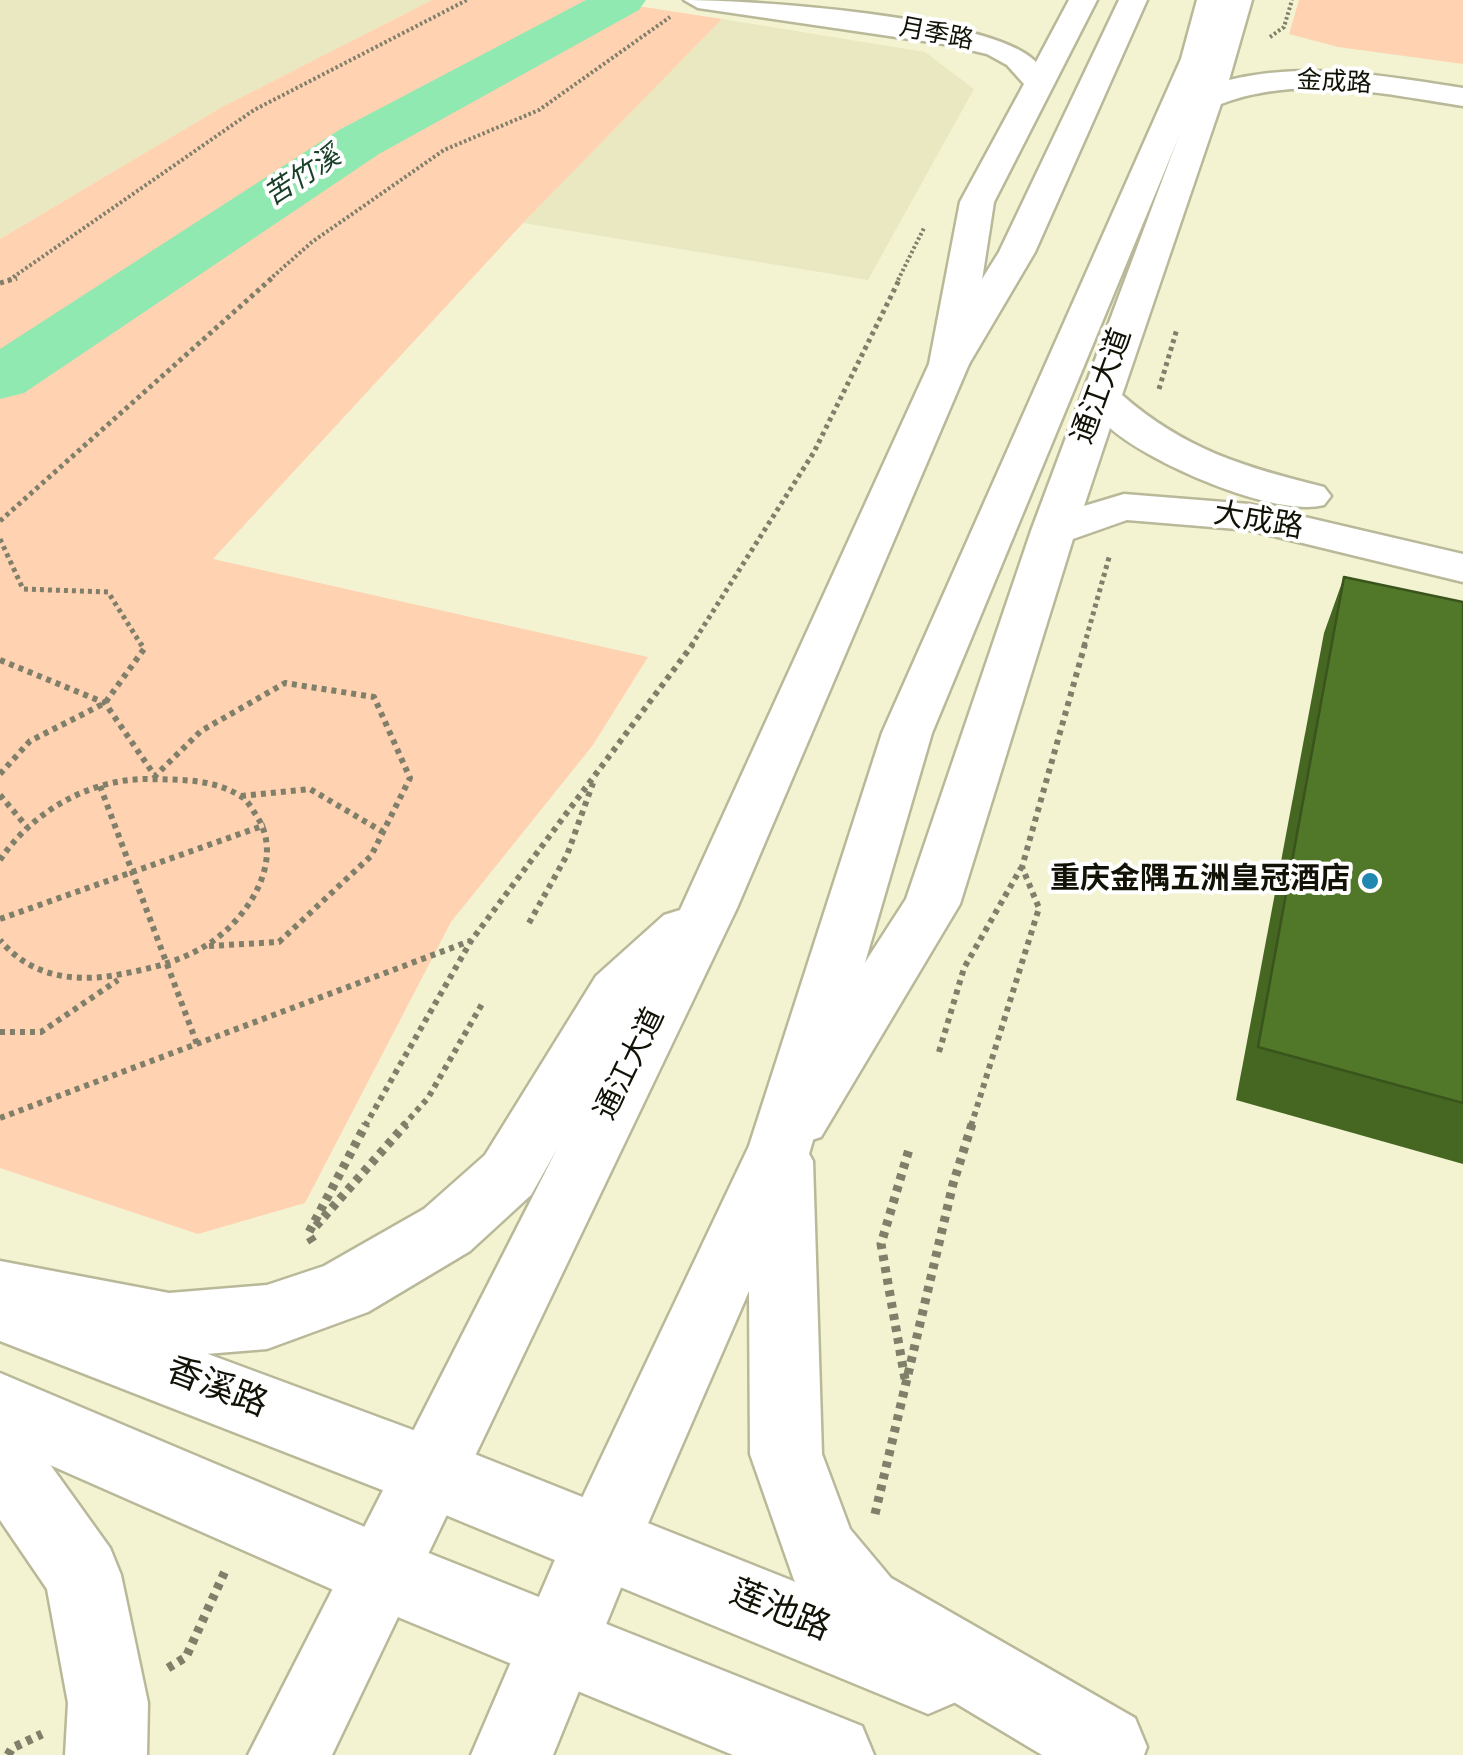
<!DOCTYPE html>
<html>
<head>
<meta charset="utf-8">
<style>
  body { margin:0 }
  canvas { display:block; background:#f3f3d2 }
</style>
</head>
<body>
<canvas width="1463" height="1755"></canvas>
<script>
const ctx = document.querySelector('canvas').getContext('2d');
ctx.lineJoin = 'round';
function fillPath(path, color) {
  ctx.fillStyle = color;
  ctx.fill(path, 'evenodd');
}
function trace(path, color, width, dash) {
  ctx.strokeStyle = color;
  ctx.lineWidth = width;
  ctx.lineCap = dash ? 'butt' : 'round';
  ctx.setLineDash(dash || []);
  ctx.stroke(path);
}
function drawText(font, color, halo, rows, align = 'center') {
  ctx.font = font + ' "Source Sans 3","Noto Sans SC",sans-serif';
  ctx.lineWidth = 8;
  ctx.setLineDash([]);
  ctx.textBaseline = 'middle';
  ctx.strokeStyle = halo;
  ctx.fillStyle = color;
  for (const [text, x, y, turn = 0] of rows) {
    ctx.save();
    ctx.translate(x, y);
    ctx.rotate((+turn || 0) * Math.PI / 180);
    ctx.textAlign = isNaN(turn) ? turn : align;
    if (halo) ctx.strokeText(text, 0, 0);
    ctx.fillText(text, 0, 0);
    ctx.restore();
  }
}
const built = new Path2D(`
  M0 0H432L222 107 0 239Z
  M722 19 925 52 974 89 868 280 523 223Z`);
const green = new Path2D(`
  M432 0H598L722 19 523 223 213 559 648 657 593 745 451 922 305 1203 198 1234 0 1168V239L222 107Z
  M1299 0H1463V64L1338 47 1289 34Z`);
const river = new Path2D(`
  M586 0H646L639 10 379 154 24 393 0 399V349L339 130Z`);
const pathFar3 = new Path2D(`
  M1270 37 1284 27 1292 0
  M9 280 254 110 467 0
  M269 280 312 242 444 150 539 110 670 17
  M898 280 924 228`);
const pathFar2 = new Path2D(`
  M0 283 17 278
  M1159 389 1177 329
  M0 521 272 278
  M0 539 23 589 108 592 142 646
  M691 646 814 452 900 278
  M1084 646 1110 554`);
const pathFar1 = new Path2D(`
  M0 660 105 703 155 776 201 731 285 683 374 697 410 778 371 856 279 942 209 946
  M0 774 30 741 105 703 144 649 141 644
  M100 786 197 1044
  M0 795 27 827
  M241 796 310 789 383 832
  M0 860C32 812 89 779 147 779 180 780 213 778 242 797 248 801 252 809 256 815 286 859 249 917 210 943 179 963 145 970 110 976 68 982 28 974 0 940
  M0 919 265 825
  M529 923 567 855 593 783
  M0 1032H41L118 980
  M939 1052 964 968 1021 868
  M0 1118 470 941
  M365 1126 471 941 693 644
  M403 1126 428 1098 482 1004
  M971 1126 1039 908 1022 867 1085 644`);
const path = new Path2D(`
  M316 1226 406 1124
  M313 1242 308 1234 366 1124
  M905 1379 881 1244 910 1146
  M875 1514 953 1184 972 1124
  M168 1668 186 1657 226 1569
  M8 1755 12 1748 42 1734`);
const secondary = new Path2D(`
  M684 0C751 0 993 16 1036 62L1069 0H1097L994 202 969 364 963 372 949 376 935 372 929 364 960 202 1024 84 1007 65 987 54 944 44 698 8Z
  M1224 0H1252L1229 80C1306 61 1385 76 1463 88V106C1384 94 1299 74 1221 104L1122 395C1185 450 1244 467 1324 487L1331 496 1324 505C1274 518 1148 462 1110 428L1084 506 1124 494 1249 504 1463 554V582L1249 530 1127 520 1073 539 960 904 821 1137 799 1144 777 1137 768 1118 777 1099 906 899 1031 531 1193 98Z
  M0 1277 432 1437 956 1646 968 1674 956 1702 928 1714 431 1509 0 1341Z
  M0 1373 391 1538 862 1726 874 1755H733L354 1599 0 1443Z`);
const primary = new Path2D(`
  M1119 0H1147L1035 252 969 364 737 908 332 1755H248L557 1149 531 1195 470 1251 368 1312 267 1349 169 1357 0 1323V1261L169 1293 267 1285 324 1266 424 1209 485 1155 596 976 664 915 680 910 929 364 999 252Z
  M1197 0H1225L1211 59 932 733 809 1154 813 1161 822 1454 850 1529 891 1578 1135 1718 1147 1747 1144 1755H1042L837 1632 794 1580 750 1454 749 1291 633 1558 553 1755H471L575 1513 749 1146 882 733 1181 59Z
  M0 1420 26 1431 110 1548 121 1575 148 1703 147 1755H65L68 1703 47 1589 0 1520Z`);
const wall = new Path2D(`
  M1344 577 1463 602V1164L1236 1100 1324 633Z`);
const building = new Path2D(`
  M1344 577 1463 602V1103L1258 1047Z`);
const markers = [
  [1370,881,10,"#2088b0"]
];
const farStreetnames = [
  ["月季路",936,36,11],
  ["金成路",1334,84,3]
];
const farWaternames = [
  ["苦竹溪",304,178,-33]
];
const streetNames = [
  ["通江大道",1104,387,-70],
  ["大成路",1258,523,10],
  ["通江大道",632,1065,-64]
];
const poiNames = [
  ["重庆金隅五洲皇冠酒店",1350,881]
];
const nearStreetnames = [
  ["香溪路",216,1390,21],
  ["莲池路",779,1613,22]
];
fillPath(built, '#e9e8c0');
fillPath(green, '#ffd2b2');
fillPath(river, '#8fe9b1');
trace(secondary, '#b9b899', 5);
trace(primary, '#b9b899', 5);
trace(pathFar3, '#7f7f6a', 4, [2.5, 2.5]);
trace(pathFar2, '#7f7f6a', 5, [4, 4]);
trace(pathFar1, '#7f7f6a', 6, [5, 5]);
trace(path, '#7f7f6a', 9, [6, 6]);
fillPath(secondary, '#fff');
fillPath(primary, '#fff');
fillPath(wall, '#466722');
fillPath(building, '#517828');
trace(building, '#39541c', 2.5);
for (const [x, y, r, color] of markers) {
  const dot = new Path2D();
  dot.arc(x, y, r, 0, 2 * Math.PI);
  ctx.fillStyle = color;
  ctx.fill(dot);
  trace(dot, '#fff', 4);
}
drawText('25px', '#121207', '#fff', farStreetnames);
drawText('italic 28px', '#1a402a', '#fff', farWaternames);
drawText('30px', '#121207', '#fff', streetNames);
drawText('bold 30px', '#121207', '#fff', poiNames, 'right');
drawText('35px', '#121207', '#fff', nearStreetnames);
</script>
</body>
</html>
